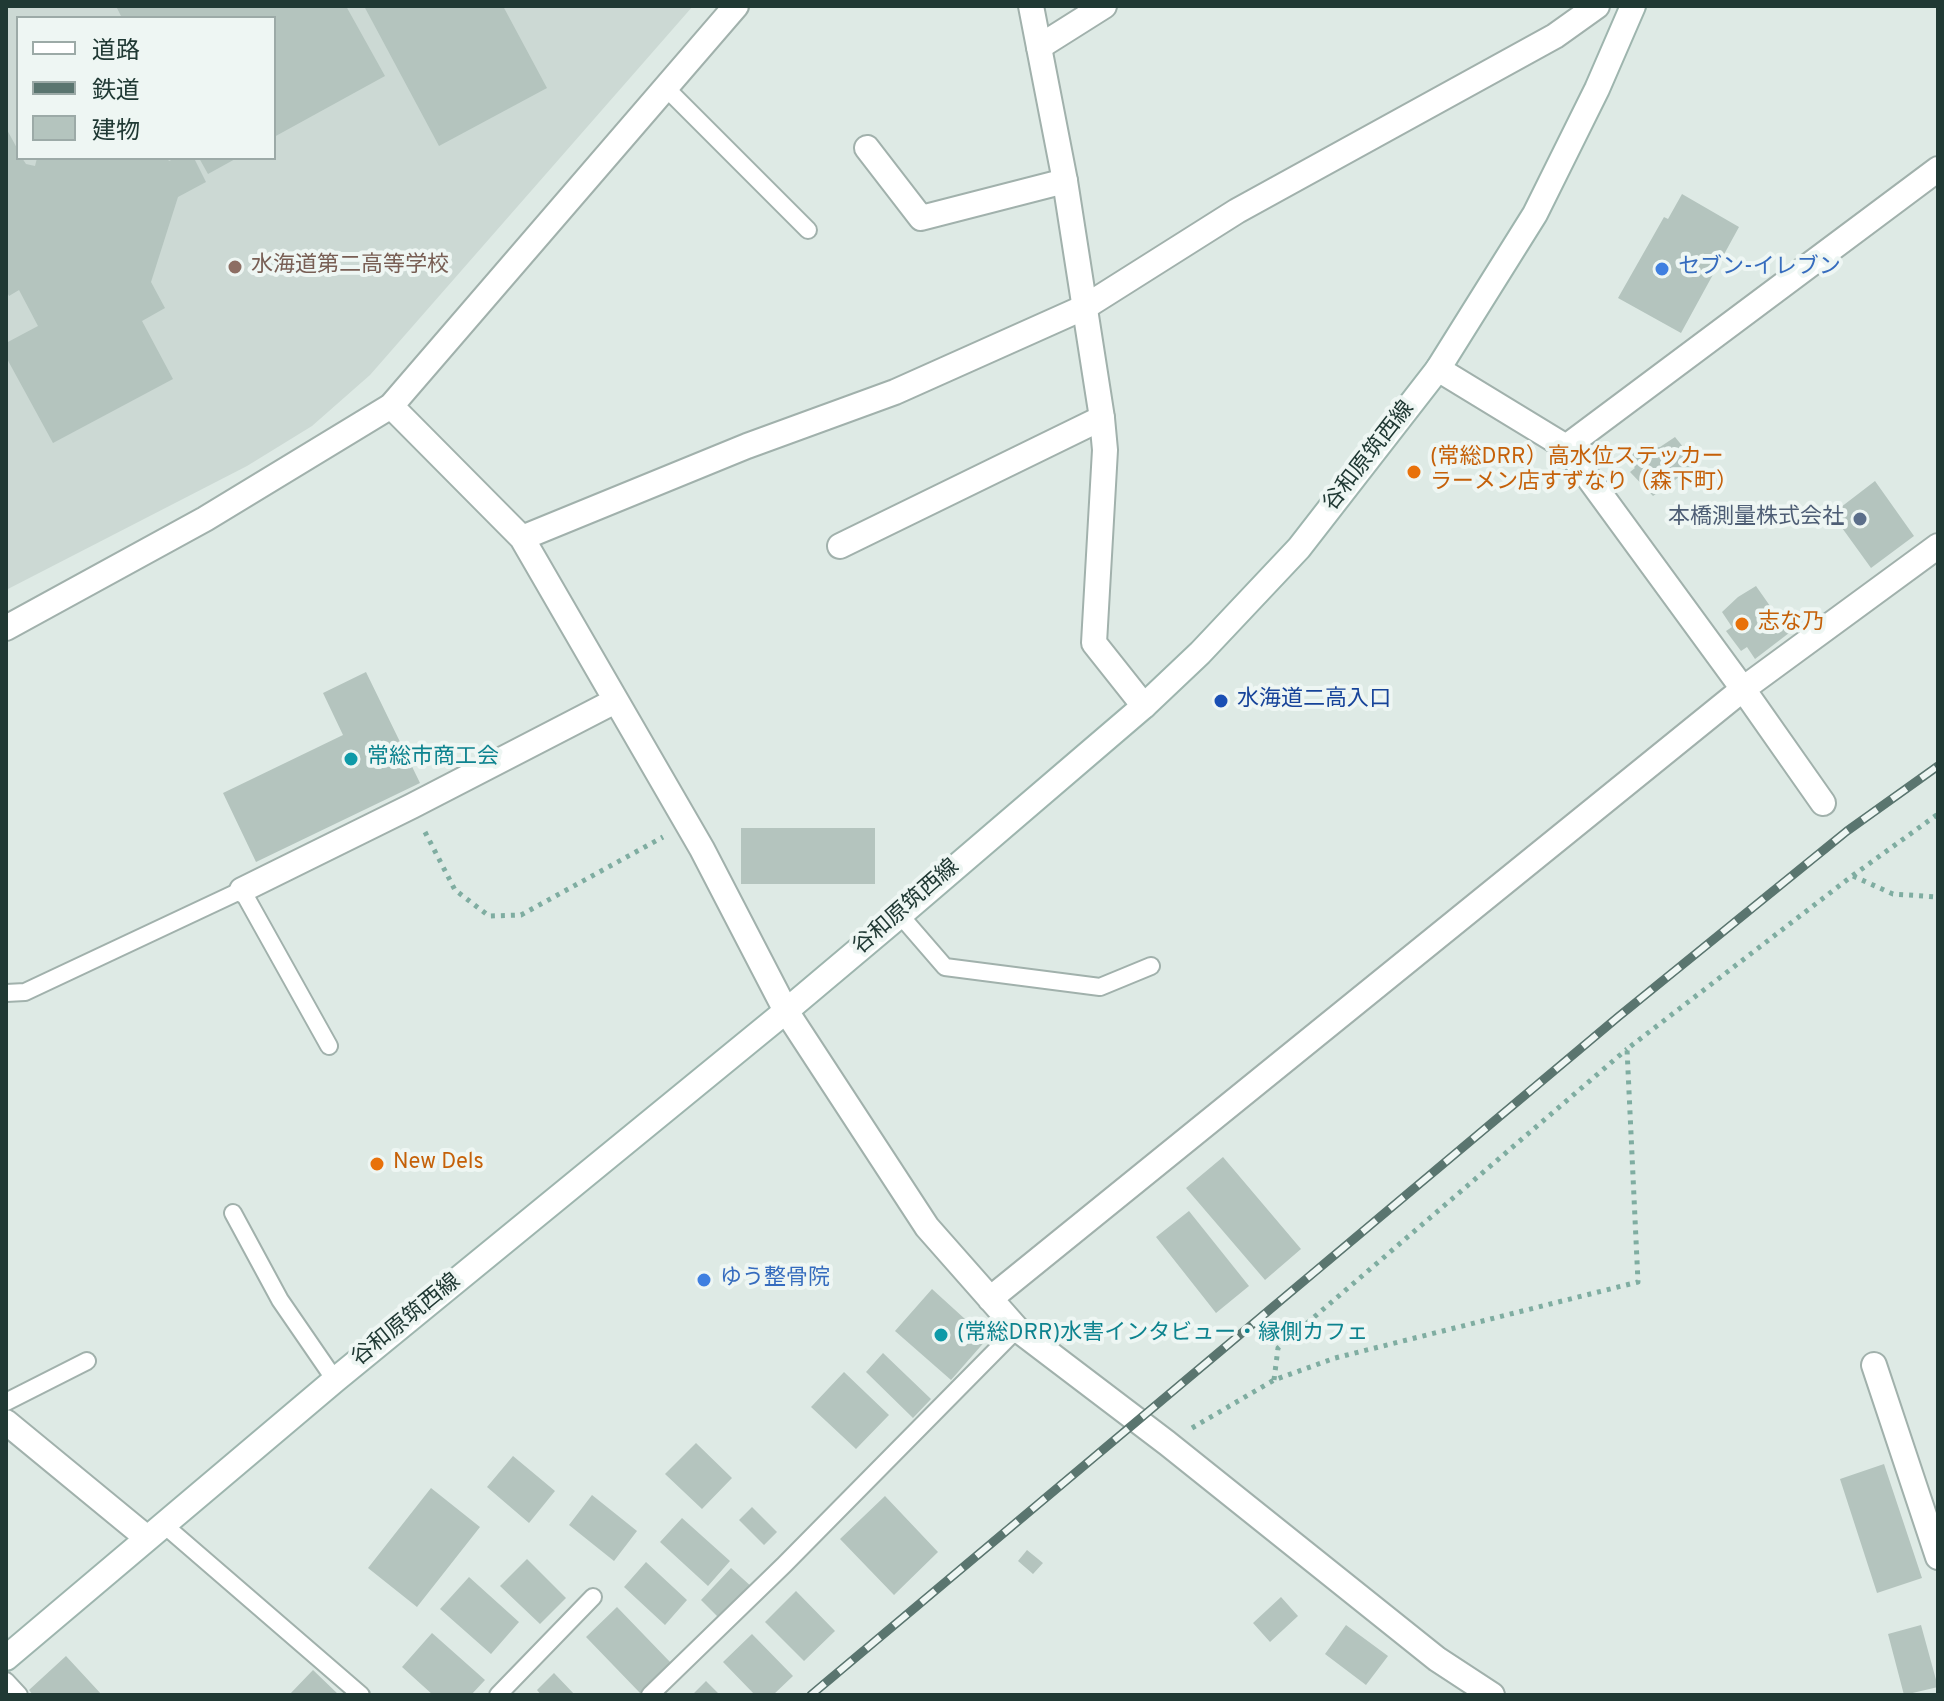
<!DOCTYPE html>
<html>
<head>
<meta charset="utf-8">
<style>
  body { margin:0 }
  #map { position:relative; width:1944px; height:1701px; overflow:hidden; background:#deeae5; font-family:Overpass,"Noto Sans JP",sans-serif }
  canvas { display:block }
  .frame { position:absolute; inset:0; border:8px solid #203934; pointer-events:none }
  .legend { position:absolute; left:16px; top:16px; width:260px; height:144px; box-sizing:border-box; background:#eef6f3; border:2px solid #9caaa7; margin:0; padding:10px 14px; list-style:none; font-size:24px; color:#203934 }
  .legend li { display:flex; align-items:center; gap:16px; height:40px }
  .legend b { width:40px; border:2px solid #9caaa7 }
</style>
</head>
<body>
<div id="map">
<canvas width="1944" height="1701"></canvas>
<div class="frame"></div>
<ul class="legend">
<li><b style="height:10px;background:#fff"></b>道路</li>
<li><b style="height:10px;background:#5a756f"></b>鉄道</li>
<li><b style="height:22px;background:#b4c4be"></b>建物</li>
</ul>
</div>
<script>
const ctx = document.querySelector('canvas').getContext('2d');
ctx.lineJoin = 'round';
function fillPath(path, color) {
  ctx.fillStyle = color;
  ctx.fill(path, 'evenodd');
}
function trace(path, color, width, dash) {
  ctx.strokeStyle = color;
  ctx.lineWidth = width;
  ctx.lineCap = dash ? 'butt' : 'round';
  ctx.setLineDash(dash || []);
  ctx.stroke(path);
}
function drawText(font, color, halo, rows, align = 'center') {
  ctx.font = font + ' Overpass,"Noto Sans JP",sans-serif';
  ctx.lineWidth = 8;
  ctx.setLineDash([]);
  ctx.textBaseline = 'middle';
  ctx.strokeStyle = halo;
  ctx.fillStyle = color;
  for (const [text, x, y, turn = 0] of rows) {
    ctx.save();
    ctx.translate(x, y);
    ctx.rotate((+turn || 0) * Math.PI / 180);
    ctx.textAlign = isNaN(turn) ? turn : align;
    if (halo) ctx.strokeText(text, 0, 0);
    ctx.fillText(text, 0, 0);
    ctx.restore();
  }
}
const built = new Path2D(`
  M6 6H693L370 375 312 426 247 466 6 590ZM18 18H274V158H18Z`);
const building = new Path2D(`
  M116 6H346L385 76 274 137V18H122Z
  M364 6H503L547 88 439 146Z
  M6 128 18 150V158H22L26 164 35 166 37 158H167L169 161 176 158H194L206 182 178 197 151 282 165 308 142 321 173 379 53 443 6 357V343L38 326 19 290 9 296 6 290Z
  M199 158H237L208 174Z
  M1682 194 1739 227 1681 333 1618 298 1664 217 1668 219Z
  M1675 437 1697 464 1653 496 1630 472 1635 468 1630 463 1629 456 1640 449 1660 447Z
  M1875 481 1914 536 1871 568 1832 514Z
  M1756 586 1789 633 1755 659 1747 647 1741 651 1726 631 1732 627 1722 612 1738 597Z
  M366 672 420 783 256 862 223 793 343 735 323 693Z
  M741 828H875V884H741Z
  M1223 1157 1301 1249 1265 1280 1186 1188Z
  M1189 1211 1249 1286 1216 1313 1156 1237Z
  M932 1289 987 1339 951 1380 895 1331Z
  M883 1353 931 1399 913 1418 866 1372Z
  M844 1372 889 1415 856 1449 811 1407Z
  M696 1443 732 1478 702 1509 665 1474Z
  M513 1456 555 1491 529 1523 487 1487Z
  M1884 1464 1922 1578 1877 1593 1840 1479Z
  M431 1488 480 1527 417 1607 368 1568Z
  M592 1495 637 1531 614 1561 569 1525Z
  M885 1496 938 1552 894 1595 840 1539Z
  M752 1507 777 1532 764 1545 739 1520Z
  M682 1518 730 1561 708 1586 660 1542Z
  M1027 1550 1043 1563 1033 1574 1018 1561Z
  M527 1559 566 1598 540 1624 500 1586Z
  M646 1562 687 1600 665 1625 624 1587Z
  M731 1568 753 1588 722 1621 701 1600Z
  M469 1577 519 1622 491 1654 440 1609Z
  M796 1591 835 1631 804 1661 765 1622Z
  M1281 1597 1298 1616 1270 1642 1253 1623Z
  M617 1607 671 1663 640 1693 586 1637Z
  M1346 1625 1388 1656 1366 1685 1325 1654Z
  M1921 1625 1938 1687 1904 1695 1888 1634Z
  M432 1633 485 1680 471 1695H433L402 1667Z
  M752 1634 793 1676 773 1695H755L723 1662Z
  M66 1656 102 1695H33L29 1690Z
  M313 1670 339 1695H289Z
  M554 1673 575 1695H541L537 1690Z
  M706 1681 720 1695H692Z`);
const path = new Path2D(`
  M425 832 455 890 489 916 521 915 663 837
  M1853 876 1893 894 1938 897
  M1274 1380 1278 1348 1627 1049
  M1192 1428 1274 1380 1335 1358 1638 1282 1627 1049 1852 876 1938 814`);
const service = new Path2D(`
  M665 87 808 230
  M900 915 945 967 1100 987 1151 966
  M6 993 25 992 242 890 329 1046
  M233 1213 280 1300 335 1380
  M6 1402 87 1361
  M163 1524 361 1695
  M6 1681 19 1695
  M498 1695 593 1597
  M650 1695 784 1565 1017 1329`);
const minor = new Path2D(`
  M1039 47 1104 6
  M867 148 921 218 1065 181
  M1438 369 1566 447 1743 689 1823 803
  M391 406 522 538 702 849 786 1011 927 1227 1017 1329 1167 1443 1437 1659 1492 1695
  M1566 447 1938 169
  M522 538 747 446 895 392 1085 307 1237 211 1555 36 1597 6
  M840 546 1102 418
  M242 890 412 806 615 701
  M990 1299 1743 689 1938 546
  M1874 1365 1938 1557
  M6 1422 147 1538`);
const tertiary = new Path2D(`
  M1031 6 1065 181 1102 418 1105 450 1094 643 1144 706
  M6 628 205 519 391 406 736 6`);
const secondary = new Path2D(`
  M6 1658 335 1380 786 1011 900 915 1144 706 1200 653 1299 548 1438 369 1535 214 1597 89 1633 6`);
const rail = new Path2D(`
  M811 1695 1618 1017 1847 831 1938 766`);
const markers = [
  [235,267,8,"#8d6e63"],
  [1662,269,8,"#3f7fe0"],
  [1414,472,8,"#e8710a"],
  [1860,519,8,"#5c6f8a"],
  [1742,624,8,"#e8710a"],
  [1221,701,8,"#1a4fb4"],
  [351,759,8,"#0f9aa8"],
  [377,1164,8,"#e8710a"],
  [704,1280,8,"#3f7fe0"],
  [941,1335,8,"#0f9aa8"]
];
const educationNames = [
  ["水海道第二高等学校",251,267]
];
const shopNames = [
  ["セブン-イレブン",1678,269],
  ["ゆう整骨院",720,1280]
];
const streetNames = [
  ["谷和原筑西線",1370,457,-52],
  ["谷和原筑西線",907,908,-41],
  ["谷和原筑西線",407,1321,-39]
];
const foodNames = [
  ["(常総DRR）高水位ステッカー",1430,459],
  ["ラーメン店すずなり（森下町）",1430,484],
  ["志な乃",1758,624],
  ["New Dels",393,1164]
];
const serviceNames = [
  ["本橋測量株式会社",1844,519]
];
const transitNames = [
  ["水海道二高入口",1237,701]
];
const cultureNames = [
  ["常総市商工会",367,759],
  ["(常総DRR)水害インタビュー・縁側カフェ",957,1335]
];
fillPath(built, '#ccd9d4');
fillPath(building, '#b4c4be');
trace(service, '#a1b1ac', 20);
trace(minor, '#a1b1ac', 28);
trace(tertiary, '#a1b1ac', 28);
trace(secondary, '#9eb5ae', 28);
trace(path, '#7fada1', 5, [4, 6]);
trace(service, '#fff', 16);
trace(minor, '#fff', 24);
trace(tertiary, '#fff', 24);
trace(secondary, '#fff', 24);
trace(rail, '#5a756f', 9);
trace(rail, '#eef6f3', 6, [18]);
for (const [x, y, r, color] of markers) {
  const dot = new Path2D();
  dot.arc(x, y, r, 0, 2 * Math.PI);
  ctx.fillStyle = color;
  ctx.fill(dot);
  trace(dot, '#eef6f3', 3);
}
drawText('22px', '#785e54', '#eef6f3', educationNames, 'left');
drawText('22px', '#366cbe', '#eef6f3', shopNames, 'left');
drawText('22px', '#203934', '#eef6f3', streetNames);
drawText('22px', '#c56008', '#eef6f3', foodNames, 'left');
drawText('22px', '#4e5e75', '#eef6f3', serviceNames, 'right');
drawText('22px', '#164399', '#eef6f3', transitNames, 'left');
drawText('22px', '#0d838f', '#eef6f3', cultureNames, 'left');
</script>
</body>
</html>
